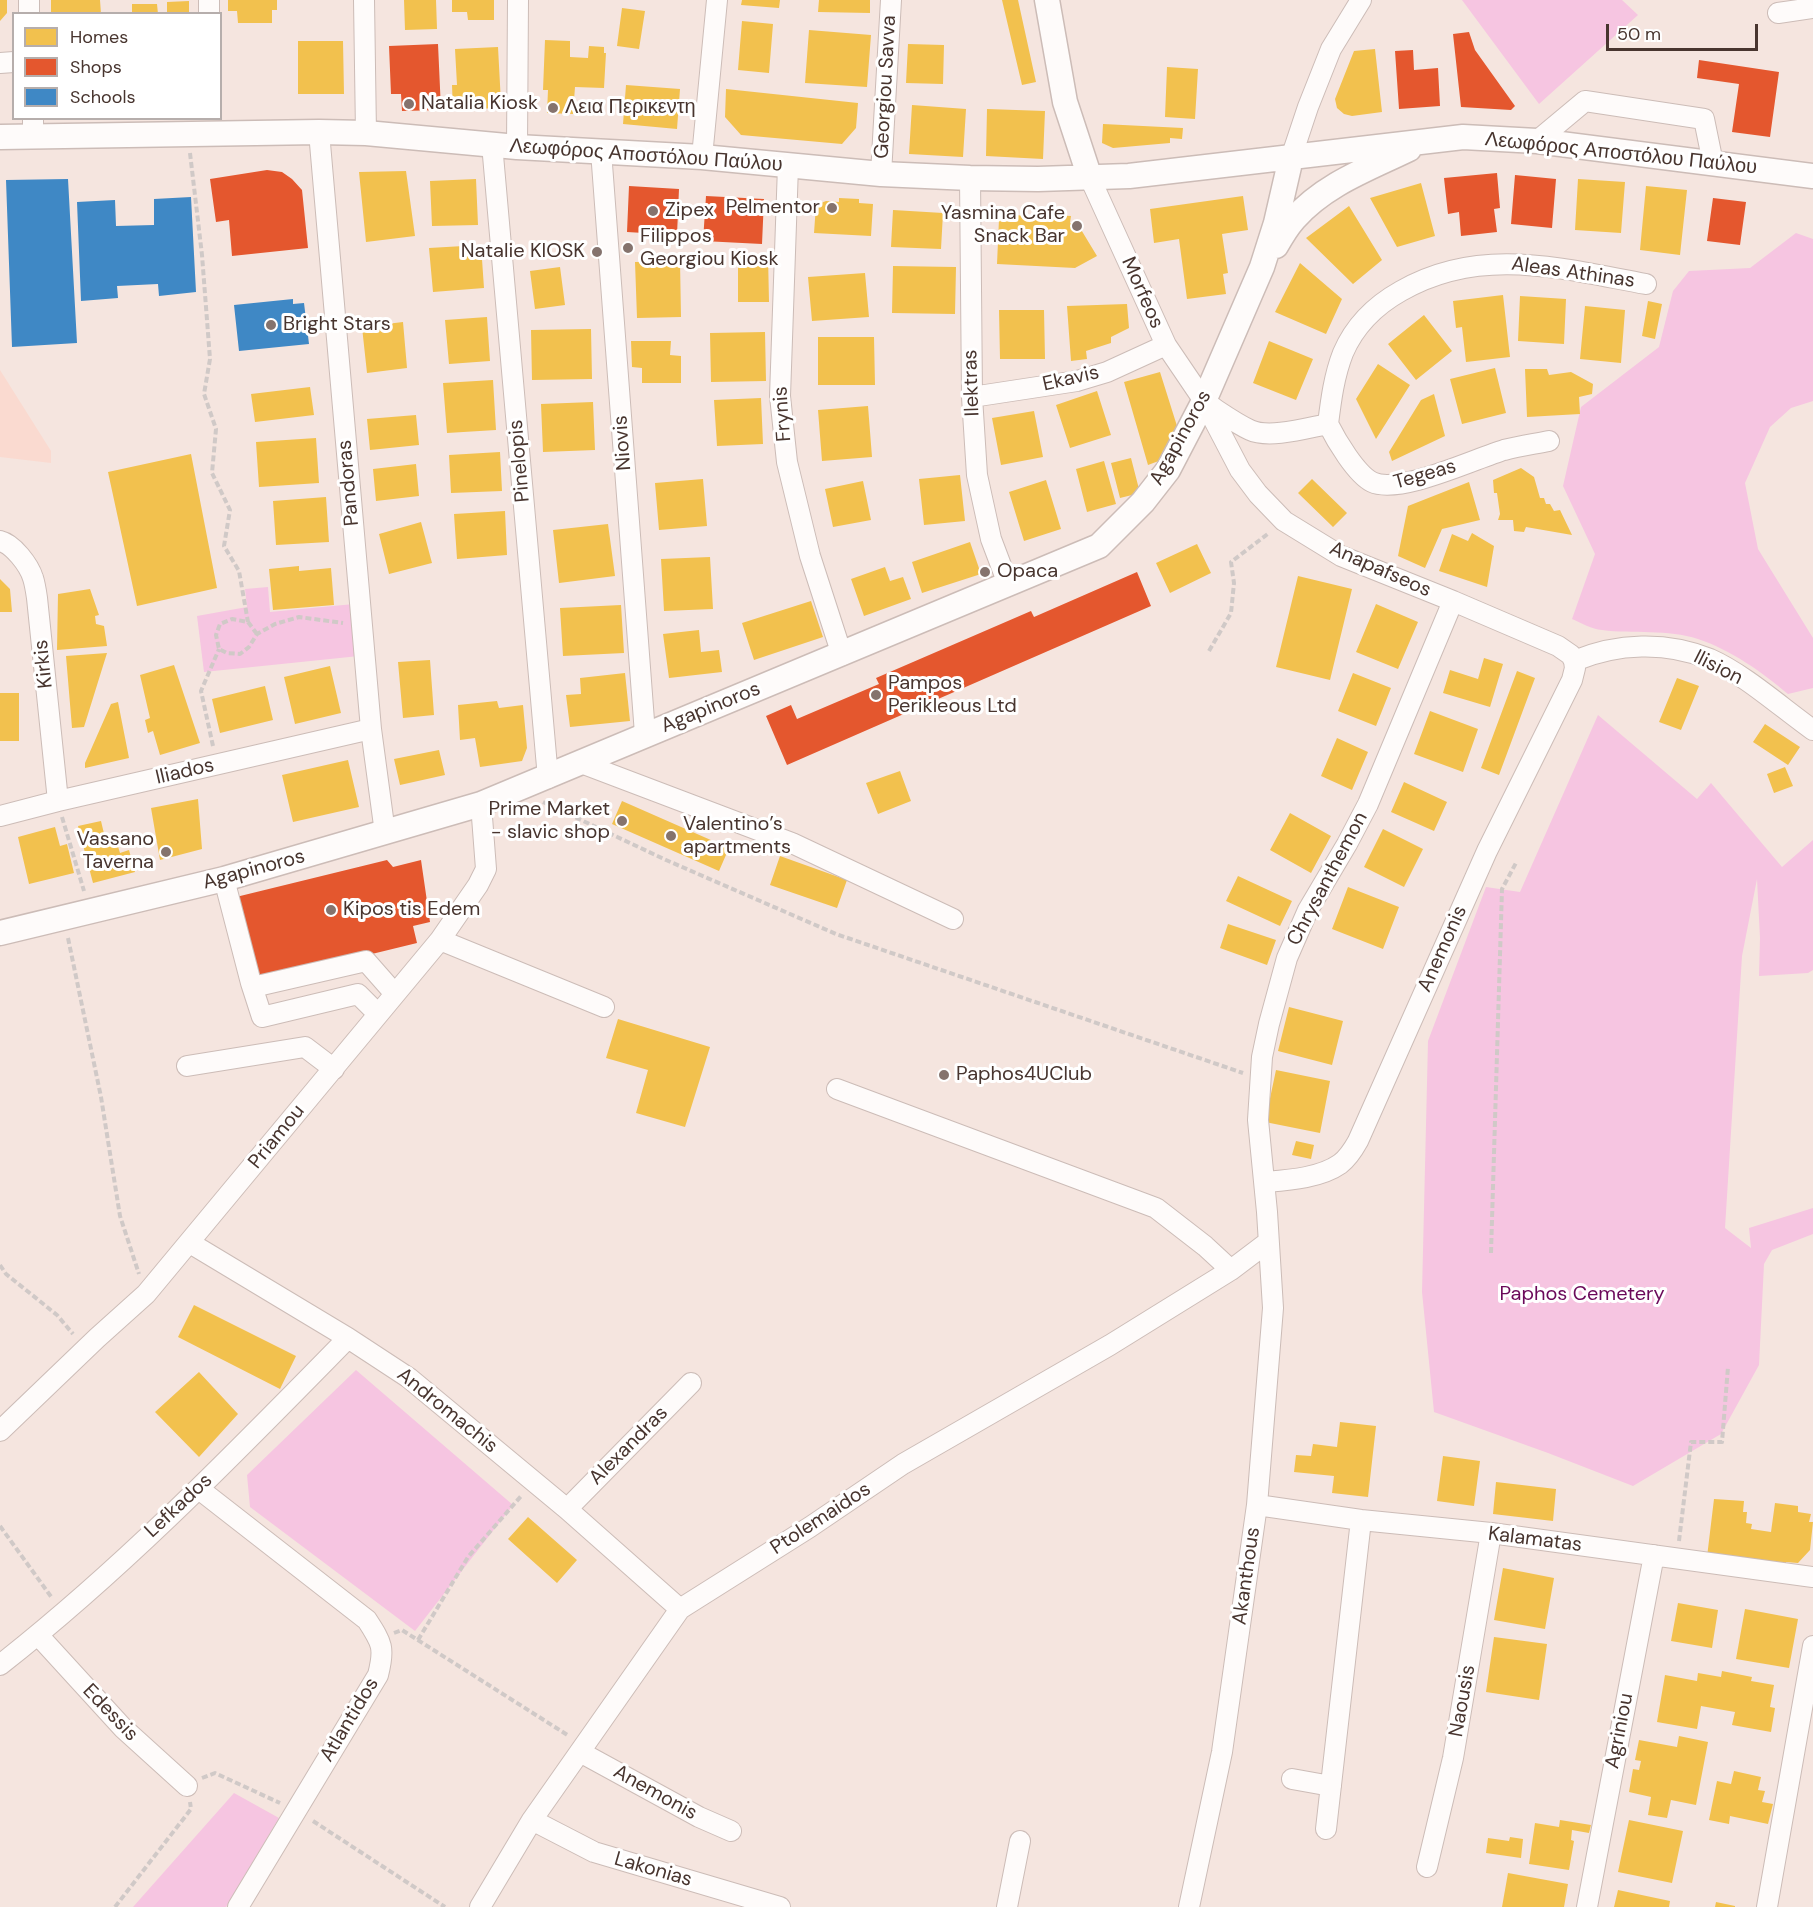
<!DOCTYPE html>
<html>
<head>
<meta charset="utf-8">
<style>
  body { margin:0 }
  #map { position:relative; width:1813px; height:1907px; overflow:hidden; background:#f5e5df; font-family:"DM Sans",sans-serif }
  canvas { display:block }
  .legend { position:absolute; left:12px; top:12px; width:210px; height:108px; box-sizing:border-box; background:#fff; border:2px solid #b6aeac; margin:0; padding:8px 10px; list-style:none; font-size:18px; color:#48352f }
  .legend li { display:flex; align-items:center; gap:12px; height:30px }
  .legend b { width:30px; border:2px solid #b6aeac }
  .scale { position:absolute; left:1606px; top:24px; width:152px; height:27px; box-sizing:border-box; border:3px solid #48352f; border-top:0; padding-left:8px; font-size:18px; line-height:21px; white-space:nowrap; color:#48352f; -webkit-text-stroke:4px #fff; paint-order:stroke }
</style>
</head>
<body>
<div id="map">
<canvas width="1813" height="1907"></canvas>
<ul class="legend">
<li><b style="height:16px;background:#f2c14e"></b>Homes</li>
<li><b style="height:16px;background:#e4572e"></b>Shops</li>
<li><b style="height:16px;background:#3f88c5"></b>Schools</li>
</ul>
<div class="scale">50 m</div>
</div>
<script>
const ctx = document.querySelector('canvas').getContext('2d');
ctx.lineJoin = 'round';
function fillPath(path, color) {
  ctx.fillStyle = color;
  ctx.fill(path, 'evenodd');
}
function trace(path, color, width, dash) {
  ctx.strokeStyle = color;
  ctx.lineWidth = width;
  ctx.lineCap = dash ? 'butt' : 'round';
  ctx.setLineDash(dash || []);
  ctx.stroke(path);
}
function drawText(font, color, halo, rows, align = 'center') {
  ctx.font = font + ' "DM Sans",sans-serif';
  ctx.lineWidth = 6;
  ctx.setLineDash([]);
  ctx.textBaseline = 'middle';
  ctx.strokeStyle = halo;
  ctx.fillStyle = color;
  for (const [text, x, y, turn = 0] of rows) {
    ctx.save();
    ctx.translate(x, y);
    ctx.rotate((+turn || 0) * Math.PI / 180);
    ctx.textAlign = isNaN(turn) ? turn : align;
    if (halo) ctx.strokeText(text, 0, 0);
    ctx.fillText(text, 0, 0);
    ctx.restore();
  }
}
const built = new Path2D(`
  M0 370 51 451V463L0 457Z`);
const green = new Path2D(`
  M1462 0H1622L1638 15 1539 104Z
  M1796 233 1813 239V401L1791 408 1770 427 1745 483 1758 549 1813 638V688L1788 694C1762 672 1731 650 1698 639 1668 629 1633 634 1602 630 1592 629 1581 623 1572 619L1595 554 1563 486 1581 407 1659 347 1673 291 1689 271 1750 268Z
  M268 587 270 612 354 604 359 656 204 672 197 616 247 607 245 589Z
  M1598 715 1697 799 1711 783 1782 867 1813 840V970L1808 973 1759 976 1760 938 1757 879 1742 956 1725 1228 1751 1248 1749 1228 1813 1208V1234L1772 1250 1764 1264 1759 1365 1721 1434 1633 1486 1548 1453 1434 1412 1422 1292 1428 1041 1486 887 1520 892Z
  M356 1370 513 1505 415 1631 250 1507 247 1475Z
  M234 1793 279 1818 226 1907H133Z`);
const homes = new Path2D(`
  M0 0H7V13L0 21Z
  M51 0H100L101 14H51Z
  M228 0H277V10H272V23H238L237 11H228Z
  M404 0H436L437 29 405 30Z
  M452 0H494V20H468L467 12H452Z
  M742 0H780L779 8 741 5Z
  M819 0H870V13L818 12Z
  M1002 0H1018L1036 82 1022 85Z
  M189 1V14H167V2Z
  M132 4H157L158 14H132Z
  M622 8 645 11 639 49 617 46Z
  M742 21 773 24 769 73 738 70Z
  M809 30 871 35 867 87 805 83Z
  M545 40 570 41V57L588 58 589 46 604 47V53H606L604 88 575 87 573 114 547 113 548 90H543Z
  M298 41H343L344 94H298Z
  M908 44 944 45 943 84 906 83Z
  M498 47 501 103 494 104V108L453 111 452 85H457L455 49Z
  M1375 49 1382 112 1352 116 1344 114 1337 108 1335 99 1354 51Z
  M1167 67 1198 69 1195 119 1165 117Z
  M626 85 680 89 677 129 623 124Z
  M726 89 858 103 856 128 842 144 741 135 725 117Z
  M912 105 966 109 963 157 909 154Z
  M987 109 1045 111 1043 159 986 156Z
  M1103 124 1183 128 1182 139 1170 138V143L1113 148 1102 143Z
  M406 171 415 236 366 242 359 172Z
  M476 179 478 225 432 226 430 181Z
  M1578 179 1625 182 1621 233 1575 230Z
  M1421 183 1435 236 1397 247 1370 198Z
  M1646 186 1687 190 1680 255 1640 250Z
  M1243 196 1248 230 1222 234 1228 273 1223 274 1226 294 1187 299 1179 239 1154 243 1150 209Z
  M839 198 859 199V203L873 204 871 236 814 233 816 205 826 201 839 202Z
  M1349 206 1382 260 1353 284 1306 238Z
  M893 210 943 213 941 249 891 247Z
  M1005 214 1047 218V215L1071 216 1070 223H1077L1097 256 1075 268 997 264 999 219H1005Z
  M481 245 484 288 433 292 429 248Z
  M738 255H768L769 302H738Z
  M680 261 681 317 637 318 635 262Z
  M1300 263 1342 299 1326 334 1275 312Z
  M893 266 956 267 955 314 892 313Z
  M560 267 565 305 535 309 530 271Z
  M865 273 869 317 812 321 808 277Z
  M1503 295 1510 357 1466 362 1462 327 1456 328 1453 301Z
  M1520 296 1566 299 1564 344 1518 341Z
  M1648 301 1662 304 1655 339 1642 336Z
  M1127 304 1129 328 1111 337V343L1086 351 1087 359 1071 361 1067 306Z
  M1585 306 1625 310 1621 363 1580 359Z
  M999 310H1044L1045 359H1000Z
  M1424 315 1452 351 1416 380 1388 344Z
  M487 317 490 361 449 364 445 320Z
  M403 322 407 368 367 373 362 327Z
  M591 329 592 379 532 380 531 330Z
  M765 332 766 381 711 382 710 333Z
  M818 337H874L875 385H818Z
  M631 341H671L670 355 681 356V383H642V368L632 367Z
  M1269 341 1313 359 1296 400 1253 383Z
  M1378 364 1410 385 1376 439 1356 399Z
  M1495 368 1506 413 1462 424 1450 379Z
  M1525 369H1547L1549 375 1571 372 1593 384 1592 394 1579 397 1580 414 1527 417Z
  M1160 372 1177 426 1164 459 1148 465 1124 382Z
  M493 380 496 430 447 433 443 383Z
  M310 387 314 415 255 422 251 394Z
  M1097 391 1111 435 1070 448 1056 405Z
  M1434 394 1445 436 1392 461 1389 452 1421 400Z
  M761 398 763 444 717 446 714 400Z
  M593 402 595 450 543 452 541 404Z
  M868 406 872 457 822 461 818 410Z
  M1034 411 1043 457 1001 465 992 418Z
  M416 415 419 445 370 450 367 419Z
  M316 438 319 483 259 487 256 442Z
  M500 452 502 491 451 493 449 455Z
  M191 454 217 588 137 606 108 472Z
  M1131 458 1140 493 1120 498 1111 463Z
  M1104 461 1116 504 1087 512 1076 469Z
  M416 464 419 496 376 501 373 469Z
  M1521 468 1534 477 1540 498H1544L1546 504H1550L1554 511 1560 510 1572 535 1526 527 1524 532 1514 531 1513 520H1498L1500 514 1497 493H1494L1493 480Z
  M960 475 965 521 924 525 919 479Z
  M703 479 707 526 659 530 655 483Z
  M1312 479 1347 513 1333 527 1298 493Z
  M1046 480 1061 529 1024 541 1009 492Z
  M863 481 871 520 833 527 825 489Z
  M1469 482 1480 520 1442 529 1425 568 1398 556 1408 506Z
  M326 497 329 542 276 545 273 501Z
  M505 511 507 555 457 559 454 514Z
  M421 522 432 563 389 574 379 534Z
  M608 524 615 576 559 583 553 530Z
  M1472 533 1494 546 1487 587 1439 571 1452 534 1468 541Z
  M970 542 981 574 922 593 912 562Z
  M1197 544 1211 573 1170 593 1156 563Z
  M710 557 713 609 664 611 661 559Z
  M299 566V571L331 568 334 605 273 610 269 569Z
  M885 567 890 581 903 577 911 599 864 616 851 579Z
  M1298 576 1352 589 1330 680 1276 667Z
  M0 579 10 589 12 612H0Z
  M90 589 99 615 95 616 96 624 104 626 107 646 57 650 58 594Z
  M811 601 823 637 754 660 742 623Z
  M1376 604 1418 622 1398 669 1356 652Z
  M621 605 624 653 563 656 560 608Z
  M699 630 701 652 719 650 722 672 669 678 663 634Z
  M107 653 84 727 72 728 66 656Z
  M1484 658 1503 664 1490 707 1443 693 1450 670 1478 679Z
  M430 660 434 715 403 718 398 662Z
  M174 665 200 743 160 755 153 731 148 733 145 720 150 718 140 675Z
  M330 666 341 713 295 724 284 677Z
  M1517 671 1535 678 1499 775 1481 768Z
  M625 673 630 721 570 727 566 695 581 694 580 678Z
  M1353 673 1391 688 1376 726 1338 711Z
  M1677 678 1699 686 1681 730 1659 722Z
  M265 686 273 720 220 733 212 699Z
  M0 693H19V741H0Z
  M497 701 499 708 523 705 527 748 522 761 480 767 475 738 460 740 458 705Z
  M118 702 129 758 85 768V763L111 704Z
  M1430 711 1478 729 1463 772 1414 754Z
  M1765 724 1800 747 1788 765 1753 742Z
  M1337 738 1368 752 1352 790 1321 776Z
  M439 750 445 775 400 785 394 759Z
  M348 760 359 807 293 822 282 775Z
  M1785 767 1793 786 1774 793 1767 774Z
  M900 771 911 801 878 814 866 783Z
  M1404 782 1447 802 1434 831 1391 812Z
  M198 799 202 849 160 860 151 808Z
  M622 801 729 848 719 871 612 824Z
  M1290 813 1331 836 1311 873 1270 850Z
  M101 821 106 842 116 840 120 853 129 850 135 872 93 883 78 826Z
  M55 827 60 846 67 844 74 873 29 884 18 837Z
  M1383 829 1423 849 1404 887 1364 867Z
  M780 856 847 880 837 908 770 885Z
  M1238 876 1292 901 1280 926 1226 901Z
  M1348 887 1399 907 1383 949 1332 929Z
  M1228 924 1276 940 1267 965 1220 948Z
  M1289 1007 1343 1021 1332 1065 1278 1051Z
  M618 1019 710 1047 685 1127 636 1113 648 1070 606 1058Z
  M1276 1070 1330 1081 1320 1133 1265 1122Z
  M1296 1141 1314 1145 1311 1159 1292 1155Z
  M194 1305 296 1356 280 1389 178 1337Z
  M199 1372 238 1414 199 1457 155 1412Z
  M1340 1422 1376 1426 1368 1497 1332 1493 1334 1476 1294 1472 1296 1455 1311 1456 1313 1444 1337 1447Z
  M1443 1456 1480 1461 1474 1506 1437 1501Z
  M1496 1482 1556 1489 1553 1521 1493 1514Z
  M1714 1499 1744 1501 1743 1512H1747L1746 1523 1752 1524 1751 1529 1771 1532 1775 1503 1798 1506V1512L1811 1514 1809 1522H1813L1810 1550 1798 1563 1786 1562V1568L1707 1557Z
  M528 1517 577 1560 557 1583 508 1539Z
  M1503 1568 1554 1578 1545 1629 1494 1620Z
  M1678 1603 1718 1610 1712 1648 1671 1641Z
  M1745 1609 1798 1619 1789 1668 1736 1659Z
  M1494 1637 1547 1644 1539 1700 1486 1692Z
  M1722 1671 1752 1677 1751 1681 1774 1685 1770 1707 1775 1708 1771 1732 1732 1725 1735 1712 1701 1706 1697 1729 1657 1722 1665 1675 1697 1681 1698 1673 1721 1677Z
  M1679 1736 1708 1742 1696 1805 1671 1800 1667 1818 1648 1815 1651 1797 1629 1792 1633 1769 1639 1770 1641 1761 1635 1760 1639 1740 1677 1747Z
  M1734 1771 1761 1777 1758 1790 1765 1791 1762 1802 1773 1804 1768 1824 1730 1816 1729 1824 1709 1820 1717 1781 1731 1784Z
  M1560 1820 1591 1825 1589 1833 1572 1830 1571 1840 1574 1841 1569 1870 1529 1864 1535 1823 1559 1827Z
  M1629 1820 1683 1831 1672 1883 1618 1872Z
  M1510 1837 1523 1839 1521 1858 1486 1853 1488 1838 1509 1841Z
  M1508 1873 1568 1884 1564 1907H1502Z
  M1618 1890 1670 1901 1669 1907H1614Z
  M1716 1902 1735 1906V1907H1715Z`);
const shops = new Path2D(`
  M1469 32 1475 50 1515 106 1511 110 1461 107 1453 34Z
  M438 44 441 110 402 111 401 94H391L389 46Z
  M1413 50 1414 70 1438 68 1440 106 1399 109 1395 51Z
  M1699 60 1779 72 1770 137 1732 132 1739 84 1697 78Z
  M267 170 282 172 292 179 302 190 308 248 232 256 229 220 216 222 210 179Z
  M1497 173 1500 208 1494 209 1497 232 1461 236 1459 212 1448 214 1444 178Z
  M1515 175 1556 179 1552 228 1511 224Z
  M629 186 679 189 677 235 627 232Z
  M706 196 764 199 762 244 703 241Z
  M1713 198 1746 202 1740 245 1707 241Z
  M1137 572 1151 606 787 765 766 716 791 705 797 719 879 684 876 678 1031 611 1034 617Z
  M387 860 393 867 421 860 430 922 413 926 417 943 253 983 232 898Z`);
const schools = new Path2D(`
  M68 179 77 343 12 347 6 180Z
  M191 197 196 292 159 296 158 284 117 286 118 298 81 301 77 202 115 200 116 226 154 225V199Z
  M293 299V304L304 303 309 344 239 351 234 305Z`);
const path = new Path2D(`
  M190 153 202 255 210 359 204 394 216 429 212 473 230 510 224 546 239 571 248 622
  M257 634 248 622 232 619 220 624 216 635 219 649 227 653 240 654 249 647 257 634 275 624 299 617 343 623
  M1209 651 1231 613 1234 583 1231 562 1269 533
  M213 746 201 691 219 649
  M543 802 666 860 836 934 1243 1073
  M62 817 84 891
  M68 938 101 1097 120 1216 139 1274
  M1491 1253 1502 889 1517 861
  M0 1265 6 1274 57 1315 73 1334
  M0 1526 52 1598
  M1679 1541 1691 1442H1722L1728 1367
  M394 1633 402 1630 569 1736
  M418 1640 468 1557 522 1495
  M202 1778 215 1773 280 1803
  M313 1821 445 1907
  M115 1907 191 1809 190 1802`);
const minor = new Path2D(`
  M29 0V14
  M209 0V14
  M364 0 366 133
  M1778 13 1812 8
  M0 63 14 62
  M33 118V136
  M319 132 371 729 385 833
  M1537 141 1585 101 1704 119 1713 163
  M492 144 548 778
  M517 147 518 0
  M601 151 645 734
  M702 157 717 0
  M1291 158 1308 107 1331 49 1361 0
  M788 166 780 396 787 462 810 556 842 655
  M881 174 891 0
  M970 178 972 397 977 475 991 539 1008 584
  M1090 178 1166 345 1204 401 1240 470 1258 494 1284 521 1341 556 1453 601 1558 646 1571 655 1574 661
  M972 397 1077 381 1107 372 1166 345
  M1206 403C1220 412 1235 423 1250 430 1269 439 1307 428 1328 424
  M1328 424C1331 400 1334 376 1343 353 1355 325 1376 305 1401 291 1481 245 1562 269 1646 284
  M1328 424C1336 440 1356 474 1372 482 1399 495 1474 459 1504 450 1519 446 1534 444 1549 441
  M0 541C13 544 29 565 33 578 35 584 36 591 37 598L58 801
  M1574 661C1617 643 1666 641 1710 659 1744 674 1782 708 1813 730
  M581 763 792 843 953 919
  M0 816 58 801 371 729
  M224 879 251 983 262 1017 358 994 378 1014
  M440 940 604 1007
  M253 987 366 961 395 994
  M187 1066 305 1047 334 1069
  M837 1089 1156 1208 1205 1246 1231 1270
  M1265 1182C1289 1180 1320 1178 1340 1164 1348 1158 1353 1150 1358 1141L1487 851 1572 680 1575 668 1574 661
  M190 1243 348 1338 409 1378 567 1509 680 1609
  M0 1431 97 1338 146 1294 440 940 478 885 486 869 481 804
  M199 1489 367 1620C382 1643 385 1648 378 1675L238 1907
  M1257 1505 1361 1520 1491 1533 1813 1577
  M567 1509 691 1383
  M38 1635 123 1728 187 1786
  M0 1665C125 1567 237 1451 348 1338
  M580 1752 699 1817 731 1831
  M1292 1779 1331 1786
  M532 1820 594 1852 780 1907
  M1326 1829 1361 1520
  M1427 1867 1453 1758 1491 1533
  M480 1907 532 1820 680 1609 810 1527 903 1464 1110 1345 1231 1270 1268 1242
  M1007 1907 1020 1841
  M1189 1907 1222 1752 1257 1505 1273 1308 1267 1212 1258 1120 1262 1057 1269 1024 1287 958 1308 910 1347 844 1368 804 1453 601
  M1587 1907 1654 1555
  M1767 1907 1813 1646`);
const major = new Path2D(`
  M1047 0 1065 102 1090 178
  M0 137 319 132 366 133 517 147 702 157 881 174 970 178 1038 179 1129 176 1463 137 1537 141 1813 176
  M1276 246C1281 237 1287 227 1294 219 1325 184 1368 169 1409 149
  M0 933 224 879 481 804 1099 546 1143 502 1168 470 1204 401 1262 267 1276 223 1291 158`);
const markers = [
  [409,104,6,"#85736d"],
  [553,108,6,"#85736d"],
  [832,208,6,"#85736d"],
  [653,211,6,"#85736d"],
  [1077,226,6,"#85736d"],
  [628,248,6,"#85736d"],
  [597,252,6,"#85736d"],
  [271,325,6,"#85736d"],
  [985,572,6,"#85736d"],
  [876,695,6,"#85736d"],
  [622,821,6,"#85736d"],
  [671,836,6,"#85736d"],
  [166,852,6,"#85736d"],
  [331,910,6,"#85736d"],
  [944,1075,6,"#85736d"]
];
const streetNames = [
  ["Georgiou Savva",886,87,-87],
  ["Λεωφόρος Αποστόλου Παύλου",1621,154,6],
  ["Λεωφόρος Αποστόλου Παύλου",646,156,4],
  ["Aleas Athinas",1573,273,8],
  ["Morfeos",1142,293,66],
  ["Ekavis",1071,379,-13],
  ["Ilektras",972,383,-92],
  ["Frynis",783,414,-94],
  ["Agapinoros",1181,438,-61],
  ["Niovis",623,443,-94],
  ["Pinelopis",520,461,-95],
  ["Tegeas",1425,475,-16],
  ["Pandoras",349,483,-95],
  ["Anapafseos",1380,570,24],
  ["Kirkis",44,664,-96],
  ["Ilision",1718,668,27],
  ["Agapinoros",711,708,-22],
  ["Iliados",185,772,-13],
  ["Agapinoros",254,870,-15],
  ["Chrysanthemon",1328,879,-62],
  ["Anemonis",1443,949,-66],
  ["Priamou",277,1137,-51],
  ["Andromachis",447,1411,39],
  ["Alexandras",629,1446,-45],
  ["Lefkados",179,1506,-43],
  ["Ptolemaidos",821,1519,-33],
  ["Kalamatas",1535,1540,7],
  ["Akanthous",1247,1576,-82],
  ["Naousis",1463,1701,-80],
  ["Edessis",110,1713,46],
  ["Atlantidos",350,1720,-59],
  ["Agriniou",1620,1731,-79],
  ["Anemonis",655,1793,29],
  ["Lakonias",653,1870,16]
];
const poiNames = [
  ["Natalia Kiosk",421,104],
  ["Λεια Περικεντη",565,108],
  ["Pelmentor",820,208,"right"],
  ["Zipex",665,211],
  ["Yasmina Cafe",1065,214,"right"],
  ["Snack Bar",1065,237,"right"],
  ["Filippos",640,237],
  ["Georgiou Kiosk",640,260],
  ["Natalie KIOSK",585,252,"right"],
  ["Bright Stars",283,325],
  ["Opaca",997,572],
  ["Pampos",888,684],
  ["Perikleous Ltd",888,707],
  ["Prime Market",610,810,"right"],
  ["- slavic shop",610,833,"right"],
  ["Valentino’s",683,825],
  ["apartments",683,848],
  ["Vassano",154,840,"right"],
  ["Taverna",154,863,"right"],
  ["Kipos tis Edem",343,910],
  ["Paphos4UClub",956,1075]
];
const parkNames = [
  ["Paphos Cemetery",1582,1295]
];
fillPath(built, '#fadad0');
fillPath(green, '#f6c5e1');
fillPath(homes, '#f2c14e');
fillPath(shops, '#e4572e');
fillPath(schools, '#3f88c5');
trace(minor, '#ccbcb7', 22);
trace(major, '#ccbcb7', 27);
trace(path, '#d0c9c7', 4, [6, 3]);
trace(minor, '#fefbfa', 20);
trace(major, '#fefbfa', 24);
for (const [x, y, r, color] of markers) {
  const dot = new Path2D();
  dot.arc(x, y, r, 0, 2 * Math.PI);
  ctx.fillStyle = color;
  ctx.fill(dot);
  trace(dot, '#fff', 2);
}
drawText('20px', '#48352f', '#fff', streetNames);
drawText('20px', '#48352f', '#fff', poiNames, 'left');
drawText('20px', '#6b095a', '#fff', parkNames);
</script>
</body>
</html>
